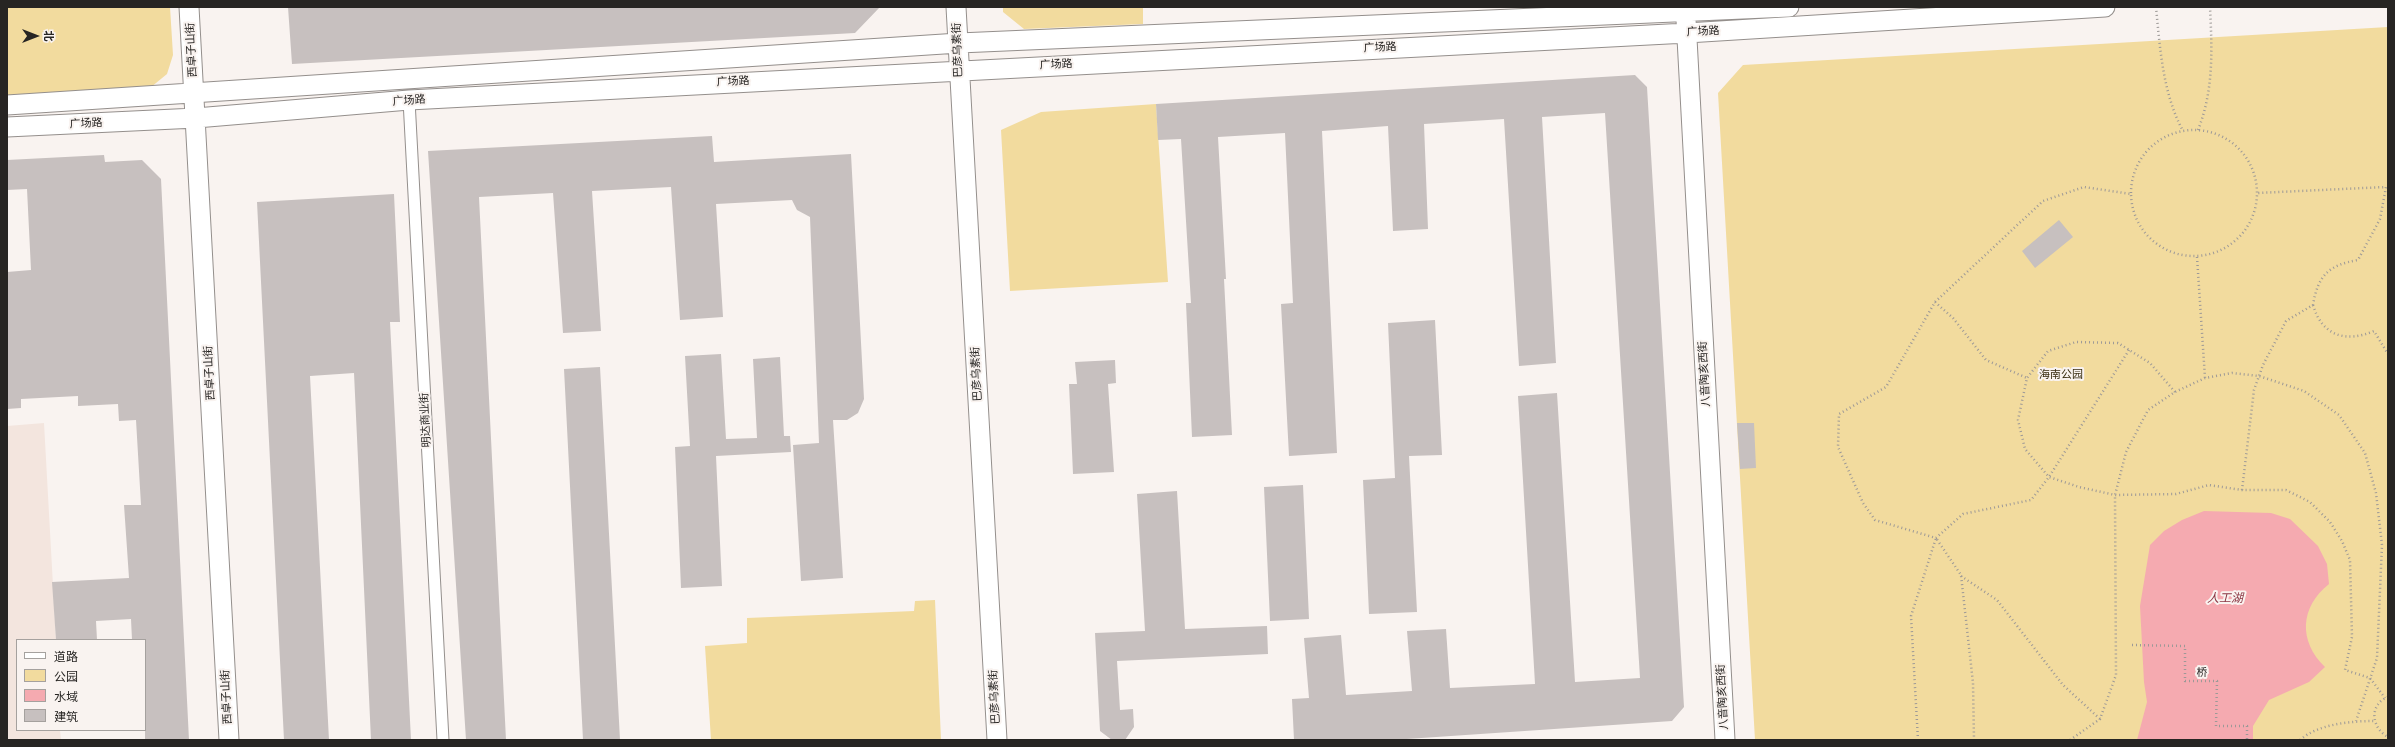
<!DOCTYPE html>
<html>
<head>
<meta charset="utf-8">
<style>
  body { margin:0 }
  #map { position:relative; width:2395px; height:747px; overflow:hidden; background:#f9f3f0; font-family:"Roboto Condensed","Noto Sans SC",sans-serif }
  canvas { display:block }
  .frame { position:absolute; inset:0; border:8px solid #272523; pointer-events:none }
  .legend { position:absolute; left:16px; top:639px; width:130px; height:92px; box-sizing:border-box; background:#f9f3f0; border:1px solid #a5a19e; margin:0; padding:5px 7px; list-style:none; font-size:12px; color:#272523 }
  .legend li { display:flex; align-items:center; gap:8px; height:20px }
  .legend b { width:20px; border:1px solid #a5a19e }
  .north { position:absolute; left:16px; top:16px; width:40px; height:40px; -webkit-text-stroke:3px #f9f3f0; paint-order:stroke; rotate:90deg; font-size:11px; font-weight:700; line-height:16px; text-align:center; color:#272523 }
  .north::after { content:''; display:block; margin:auto; width:14px; height:18px; background:#272523; clip-path:polygon(50% 0,100% 100%,50% 72%,0 100%) }
</style>
</head>
<body>
<div id="map">
<canvas width="2395" height="747"></canvas>
<div class="frame"></div>
<ul class="legend">
<li><b style="height:5px;background:#fff"></b>道路</li>
<li><b style="height:11px;background:#f2db9e"></b>公园</li>
<li><b style="height:11px;background:#f5aab0"></b>水域</li>
<li><b style="height:11px;background:#c7c0bf"></b>建筑</li>
</ul>
<div class="north">北</div>
</div>
<script>
const ctx = document.querySelector('canvas').getContext('2d');
ctx.lineJoin = 'round';
function fillPath(path, color) {
  ctx.fillStyle = color;
  ctx.fill(path, 'evenodd');
}
function trace(path, color, width, dash) {
  ctx.strokeStyle = color;
  ctx.lineWidth = width;
  ctx.lineCap = dash ? 'butt' : 'round';
  ctx.setLineDash(dash || []);
  ctx.stroke(path);
}
function drawText(font, color, halo, rows, align = 'center') {
  ctx.font = font + ' "Roboto Condensed","Noto Sans SC",sans-serif';
  ctx.lineWidth = 4;
  ctx.setLineDash([]);
  ctx.textBaseline = 'middle';
  ctx.strokeStyle = halo;
  ctx.fillStyle = color;
  for (const [text, x, y, turn = 0] of rows) {
    ctx.save();
    ctx.translate(x, y);
    ctx.rotate((+turn || 0) * Math.PI / 180);
    ctx.textAlign = isNaN(turn) ? turn : align;
    if (halo) ctx.strokeText(text, 0, 0);
    ctx.fillText(text, 0, 0);
    ctx.restore();
  }
}
const built = new Path2D(`
  M44 423 56 640H17V730H60L61 740H7V426Z`);
const green = new Path2D(`
  M7 7H170L173 55 167 74 145 92 7 99Z
  M1003 7H1143V24L1024 29 1003 12Z
  M2388 27V740H1755L1718 93 1743 65Z
  M1156 104 1168 282 1010 291 1001 130 1041 112Z
  M935 600 941 740H711L705 646 747 643V618L914 611 915 601Z`);
const water = new Path2D(`
  M2204 511 2271 513 2290 519 2318 546 2327 564 2329 584C2300 607 2298 641 2325 667L2309 682 2269 700 2253 726V740H2137L2147 702 2144 682 2140 606 2150 545 2164 531 2182 520Z`);
const building = new Path2D(`
  M288 7H880L855 33 292 64Z
  M1635 75 1647 87 1684 707 1672 721 1392 740H1294L1292 699 1309 698 1304 638 1341 635 1346 695 1412 691 1407 631 1446 629 1450 688 1535 684 1518 396 1557 393 1575 682 1640 678 1605 113 1542 117 1556 363 1519 366 1504 119 1424 124 1428 229 1393 231 1388 126 1322 131 1337 453 1289 456 1281 304 1293 303 1285 133 1218 137 1226 279H1224L1232 435 1192 437 1186 303H1191L1181 139 1158 140 1156 104Z
  M712 136 714 162 851 154 864 399 858 413 847 420H833L843 578 801 581 793 445 819 443 810 217 797 210 792 200 716 204 723 317 680 320 671 187 592 191 601 331 563 333 553 193 479 197 506 740H466L428 151Z
  M104 155 105 162 142 160 161 179 189 740H145V640H132L131 619 96 621 97 640H56L52 582 129 578 124 505H141L136 420 119 421 118 404 78 406V396L21 399V408L7 409V272L31 270 27 189 7 190V160Z
  M394 194 400 322H390L411 740H371L354 373 310 376 329 740H284L257 202Z
  M2059 220 2073 237 2035 268 2022 251Z
  M1435 320 1442 455 1409 456 1417 612 1369 614 1363 480 1395 478 1388 323Z
  M721 354 726 439 757 438 753 359 780 357 784 436H790L791 452 716 456 722 586 681 588 675 447 690 446 685 356Z
  M1115 360 1116 383 1108 384 1114 472 1073 474 1069 384H1077L1075 362Z
  M600 367 613 608 620 740H583L564 369Z
  M1737 423H1754L1756 468 1740 469Z
  M1303 485 1309 619 1270 621 1264 487Z
  M1177 491 1185 629 1267 626 1268 654 1117 661 1120 710 1133 709 1134 727 1125 740H1112L1100 731 1095 633 1145 631 1137 494Z`);
const path = new Path2D(`
  M2156 7C2160 49 2163 94 2183 131
  M2131 193a63 63 0 1 1 126 0a63 63 0 1 1-126 0Z
  M2198 130C2214 90 2212 49 2210 7
  M2197 257 2205 378
  M1935 302 1953 318 1986 360 2027 378
  M2313 305C2322 336 2346 343 2374 331L2388 354
  M2129 350 2049 477 2031 500 1963 514 1936 538 1875 520 1863 503 1838 447 1839 414 1886 387 1935 302 2043 201 2084 187 2131 194
  M2175 392 2150 363 2118 343 2076 342 2048 351 2027 378 2018 420 2025 449 2049 477 2079 487 2115 495 2176 494 2209 485 2242 490H2286L2310 502 2330 522 2342 541 2350 560 2352 637 2345 670 2370 678 2385 698
  M2242 490 2254 390 2263 365 2286 321 2313 305C2318 275 2329 265 2358 260L2380 219 2386 187 2257 193
  M1961 576 1997 600 2063 685 2100 719
  M2132 645 2185 646V681H2217L2216 726H2247V740
  M2388 697C2369 704 2371 728 2388 737
  M1918 740 1911 616 1936 538 1961 575 1973 683 1974 740
  M2070 740 2100 719 2116 675 2115 495 2126 452 2148 410 2175 392 2205 378 2232 373 2259 376 2304 391 2339 415 2365 453 2376 493 2382 545 2377 658 2356 721
  M2300 740C2318 724 2351 721 2374 721`);
const pedestrian = new Path2D(`
  M409 100 443 740`);
const tertiary = new Path2D(`
  M189 7 229 740
  M956 7 997 740
  M1686 20 1725 740
  M7 105 959 43 1789 7
  M7 127 196 118 409 100 1687 33 2105 7`);
const streetNames = [
  ["广场路",1703,32,-3],
  ["广场路",1380,48,-3],
  ["西卓子山街",192,50,-93],
  ["巴彦乌素街",958,50,-92],
  ["广场路",1056,65,-3],
  ["广场路",733,82,-3],
  ["广场路",409,101,-4],
  ["广场路",86,124,-3],
  ["西卓子山街",210,373,-93],
  ["巴彦乌素街",977,374,-93],
  ["八音陶亥西街",1705,374,-93],
  ["明达商业街",426,420,-93],
  ["桥",2202,673],
  ["西卓子山街",227,697,-93],
  ["巴彦乌素街",995,697,-93],
  ["八音陶亥西街",1723,697,-93]
];
const parkNames = [
  ["海南公园",2061,375]
];
const waterNames = [
  ["人工湖",2225,599]
];
fillPath(built, '#f3e5de');
fillPath(green, '#f2db9e');
fillPath(water, '#f5aab0');
fillPath(building, '#c7c0bf');
trace(pedestrian, '#948f8c', 13);
trace(tertiary, '#948f8c', 21);
trace(path, '#9d9997', 2.5, [1, 3]);
trace(pedestrian, '#fff', 11);
trace(tertiary, '#fff', 19);
drawText('11px', '#272523', '#f9f3f0', streetNames);
drawText('11px', '#382d10', '#f9f3f0', parkNames);
drawText('italic 12px', '#8a3441', '#f9f3f0', waterNames);
</script>
</body>
</html>
